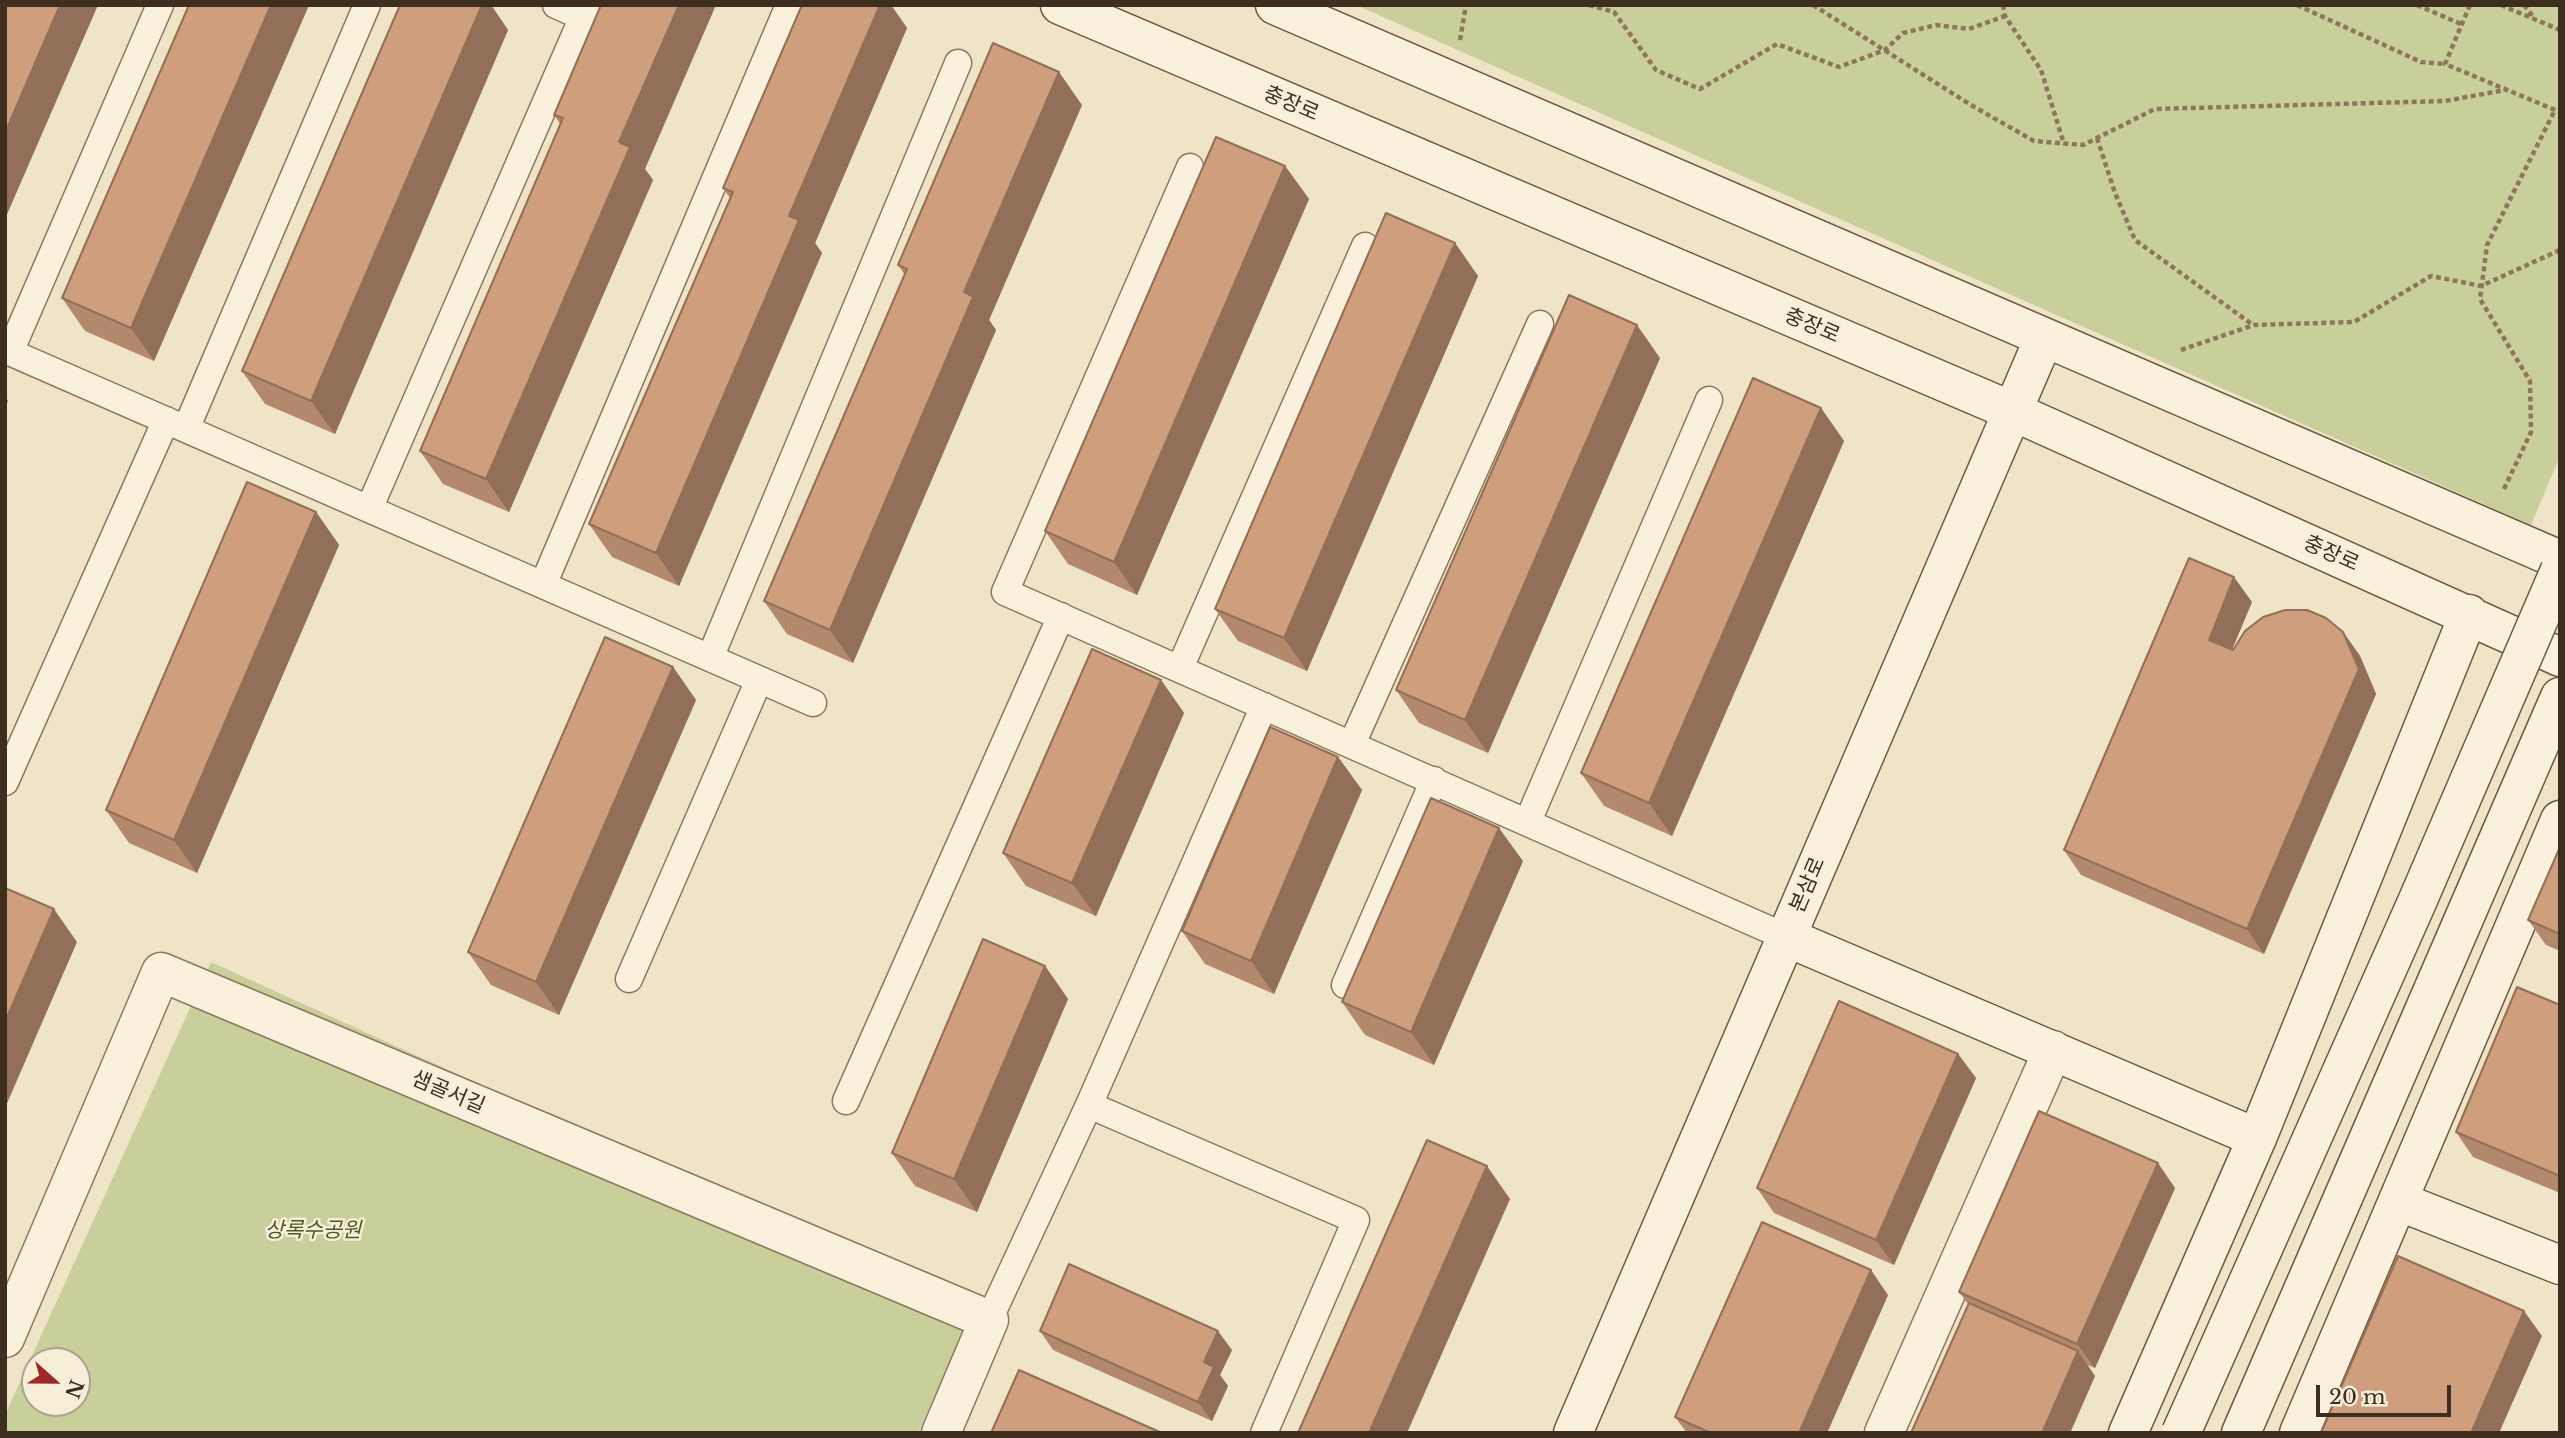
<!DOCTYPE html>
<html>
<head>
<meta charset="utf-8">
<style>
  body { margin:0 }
  #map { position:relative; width:2565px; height:1438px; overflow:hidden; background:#f0e4c8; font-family:"Libre Baskerville",serif }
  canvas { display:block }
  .frame { position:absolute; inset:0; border:7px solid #3d2e20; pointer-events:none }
  .north { position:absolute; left:21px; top:1347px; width:70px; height:70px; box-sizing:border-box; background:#f7eed8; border:2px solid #ada18e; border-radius:50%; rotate:111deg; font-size:19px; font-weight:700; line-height:28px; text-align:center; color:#3d2e20 }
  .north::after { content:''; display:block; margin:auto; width:24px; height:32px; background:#9e2a2b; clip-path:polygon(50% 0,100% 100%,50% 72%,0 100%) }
  .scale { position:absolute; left:2316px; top:1385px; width:135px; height:32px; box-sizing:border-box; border:4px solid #3d2e20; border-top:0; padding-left:9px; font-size:21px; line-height:24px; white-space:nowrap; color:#3d2e20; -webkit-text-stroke:5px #f7eed8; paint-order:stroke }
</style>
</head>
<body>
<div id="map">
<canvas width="2565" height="1438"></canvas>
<div class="frame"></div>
<div class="north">N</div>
<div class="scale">20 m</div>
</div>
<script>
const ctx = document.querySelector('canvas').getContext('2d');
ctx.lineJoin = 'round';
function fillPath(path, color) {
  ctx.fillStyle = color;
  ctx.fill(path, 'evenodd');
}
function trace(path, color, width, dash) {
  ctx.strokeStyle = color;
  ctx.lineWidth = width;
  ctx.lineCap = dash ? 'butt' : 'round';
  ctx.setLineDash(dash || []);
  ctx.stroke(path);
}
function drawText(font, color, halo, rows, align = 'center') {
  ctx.font = font + ' "Libre Baskerville","Noto Sans KR",serif';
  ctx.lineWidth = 5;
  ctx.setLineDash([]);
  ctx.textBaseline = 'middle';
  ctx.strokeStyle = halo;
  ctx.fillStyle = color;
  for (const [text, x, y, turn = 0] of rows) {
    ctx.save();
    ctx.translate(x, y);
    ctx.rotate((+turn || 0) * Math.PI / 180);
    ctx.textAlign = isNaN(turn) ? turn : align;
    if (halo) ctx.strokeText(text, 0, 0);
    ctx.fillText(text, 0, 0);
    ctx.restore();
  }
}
const green = new Path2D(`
  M1356 5H2560V456L2531 525Z
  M211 962 974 1309 918 1433H5V1415ZM35 1361H77V1403H35Z`);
const path = new Path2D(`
  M1589 5 1614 12 1656 70 1700 89 1777 44 1839 67 1885 50 1903 33 1936 25 1969 29 2005 16
  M1813 5 1971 105 2034 141 2083 145 2155 109 2445 101 2505 90
  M2003 5 2005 16 2041 70 2064 144
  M2297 5 2421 62 2445 64
  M2417 5 2461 24
  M2470 5 2445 64 2560 112
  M2501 5 2560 30
  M2524 5 2534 18
  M1460 40 1466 5
  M2097 138 2115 193 2135 240 2253 325
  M2181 350 2254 325 2354 322 2431 276 2481 286 2560 250
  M2504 489 2531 432 2530 381 2480 299 2487 245 2555 110`);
const lane = new Path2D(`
  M556 5 583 17
  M1190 167 1005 592 1786 937
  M5 350 813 703
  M10 352 160 5
  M186 429 367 5
  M369 509 588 5
  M543 585 789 5
  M710 658 958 63
  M1180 668 1365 246
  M1352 744 1540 324
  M5 782 166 420
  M1528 821 1709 400
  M629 979 759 680
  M1345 985 1434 780
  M846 1101 1061 616
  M1089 1105 1356 1220 1264 1433
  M989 1320 1089 1105 1264 706`);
const street = new Path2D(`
  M5 1338 161 972 989 1320 941 1433
  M1884 1433 2053 1050`);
const secondary = new Path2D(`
  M1060 5 2012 411 2560 657
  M1275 5 2560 560
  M1786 937 2257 1138
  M2398 1201 2560 1265
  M1573 1433 2044 338
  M2128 1433 2257 1138 2469 614
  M2241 1433 2560 697
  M2299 1433 2560 820`);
const secondaryBridge = new Path2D(`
  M2181 1433 2417 902 2560 570`);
const wall = new Path2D(`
  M189 5H309L154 361 85 331 62 298Z
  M400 5H491L508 30 335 434 265 404 242 371Z
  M601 5 645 169 653 180 509 512 443 484 420 451 561 125 554 115Z
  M802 5H891L907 28 815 243 822 253 679 586 612 557 589 524 730 198 723 188Z
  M1082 105 989 320 996 330 853 663 787 634 764 601 905 275 898 265Z
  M1285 166 1309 199 1137 595 1068 564 1045 531Z
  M1455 243 1478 276 1307 671 1238 641 1215 609Z
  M1660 358 1488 753 1419 723 1396 690Z
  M1821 408 1844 441 1672 836 1604 806 1581 773Z
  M316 512 339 545 197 873 129 843 106 810Z
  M2252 602 2232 649 2343 632 2360 656 2376 694 2264 954 2081 875 2064 850Z
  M673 667 696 700 559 1015 491 985 468 952Z
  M1161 680 1184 713 1096 916 1026 886 1003 853Z
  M1338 757 1362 790 1274 994 1205 964 1182 931Z
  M2560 847V951L2546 945 2528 920Z
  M1523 861 1434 1065 1365 1035 1342 1002Z
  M1045 966 1068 999 977 1212 915 1186 892 1153Z
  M2560 1005V1193L2473 1157 2456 1132Z
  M1958 1054 1976 1078 1894 1265 1774 1213 1757 1188Z
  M2175 1188 2095 1368 2087 1365 2095 1376 2070 1433H1911L1968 1304 1959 1292Z
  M1888 1295 1827 1433H1687L1675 1417Z
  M1040 1331 1232 1350 1220 1375 1228 1386 1212 1421 1053 1350Z`);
const shadedWall = new Path2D(`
  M60 5H98L5 219V133Z
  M271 5H309L154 361 131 328Z
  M482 5H491L508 30 335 434 311 401Z
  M679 5H716L645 169 653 180 509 512 486 479 619 142Z
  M880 5H891L907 28 815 243 822 253 679 586 656 553 789 216Z
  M1059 72 1082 105 989 320 996 330 853 663 830 630 964 292Z
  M1285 166 1309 199 1137 595 1114 562Z
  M1455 243 1478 276 1307 671 1284 638Z
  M1637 325 1660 358 1488 753 1465 720Z
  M5 396 8 401 5 408Z
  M1821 408 1844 441 1672 836 1649 803Z
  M316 512 339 545 197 873 174 840Z
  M2234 577 2252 602 2226 664 2209 640Z
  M2343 632 2360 656 2376 694 2264 954 2247 929Z
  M673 667 696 700 559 1015 536 982Z
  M1161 680 1184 713 1096 916 1072 883Z
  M1338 757 1362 790 1274 994 1251 961Z
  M1499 828 1523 861 1434 1065 1411 1032Z
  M54 909 77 942 5 1108V1022Z
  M1045 966 1068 999 977 1212 954 1179Z
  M1958 1054 1976 1078 1894 1265 1876 1240Z
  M2158 1163 2175 1188 2095 1368 2077 1344Z
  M1487 1166 1510 1199 1407 1433H1369Z
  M1871 1270 1888 1295 1827 1433H1799Z
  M2524 1311 2542 1336 2499 1433H2471Z
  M1218 1331 1232 1350 1220 1375 1228 1386 1212 1421 1198 1402 1204 1362Z
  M2078 1351 2095 1376 2070 1433H2042Z`);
const building = new Path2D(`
  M5 5H60L5 133Z
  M189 5H271L131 328 62 298Z
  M400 5H482L311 401 242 371Z
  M601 5H679L619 142 630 147 486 479 420 451 563 118 554 115Z
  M802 5H880L789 216 799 220 656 553 589 524 733 192 723 188Z
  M993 43 1059 72 964 292 973 297 830 630 764 601 907 269 898 265Z
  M1216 137 1285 166 1114 562 1045 531Z
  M1386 213 1455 243 1284 638 1215 609Z
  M1569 295 1637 325 1465 720 1396 690Z
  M1753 378 1821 408 1649 803 1581 773Z
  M247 482 316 512 174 840 106 810Z
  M2189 558 2234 577 2209 640 2233 650 2245 631 2263 617 2285 610H2307L2326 618 2343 632 2359 669 2247 929 2064 850Z
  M605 637 673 667 536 982 468 952Z
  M1092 649 1161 680 1072 883 1003 853Z
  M1270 727 1338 757 1251 961 1182 931Z
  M1431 798 1499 828 1411 1032 1342 1002Z
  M2560 847V934L2528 920Z
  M5 888 54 909 5 1022Z
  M983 939 1045 966 954 1179 892 1153Z
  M2517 987 2560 1005V1176L2456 1132Z
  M1839 1001 1958 1054 1876 1240 1757 1188Z
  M2039 1111 2158 1163 2077 1344 1959 1292Z
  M1427 1140 1487 1166 1369 1433H1298Z
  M1762 1222 1871 1270 1799 1433H1711L1675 1417Z
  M2398 1256 2524 1311 2471 1433H2321Z
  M1069 1264 1218 1331 1204 1362 1214 1367 1198 1402 1040 1331Z
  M1969 1303 2078 1351 2042 1433H1911Z
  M1019 1370 1162 1433H991Z`);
const streetNames = [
  ["충장로",1291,104,23],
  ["충장로",1812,326,23],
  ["충장로",2331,554,24],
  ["본삼로",1808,885,-67],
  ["샘골서길",448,1093,23]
];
const parkNames = [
  ["상록수공원",313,1231]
];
fillPath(green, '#c9cf9b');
trace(lane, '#8d765c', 29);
trace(street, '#8d765c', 41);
trace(secondary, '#6f573f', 41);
trace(path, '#8d765c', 4.5, [5, 3.5]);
trace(lane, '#faf1dc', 26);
trace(street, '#faf1dc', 38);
trace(secondary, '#faf1dc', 38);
trace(secondaryBridge, '#6f573f', 41, []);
trace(secondaryBridge, '#faf1dc', 38);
fillPath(wall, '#b2896c');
fillPath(shadedWall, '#916f58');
fillPath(building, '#cf9f7d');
trace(building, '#916f58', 2);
drawText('21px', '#3d2e20', '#f7eed8', streetNames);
drawText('italic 21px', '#4d5a26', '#f7eed8', parkNames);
</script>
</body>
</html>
